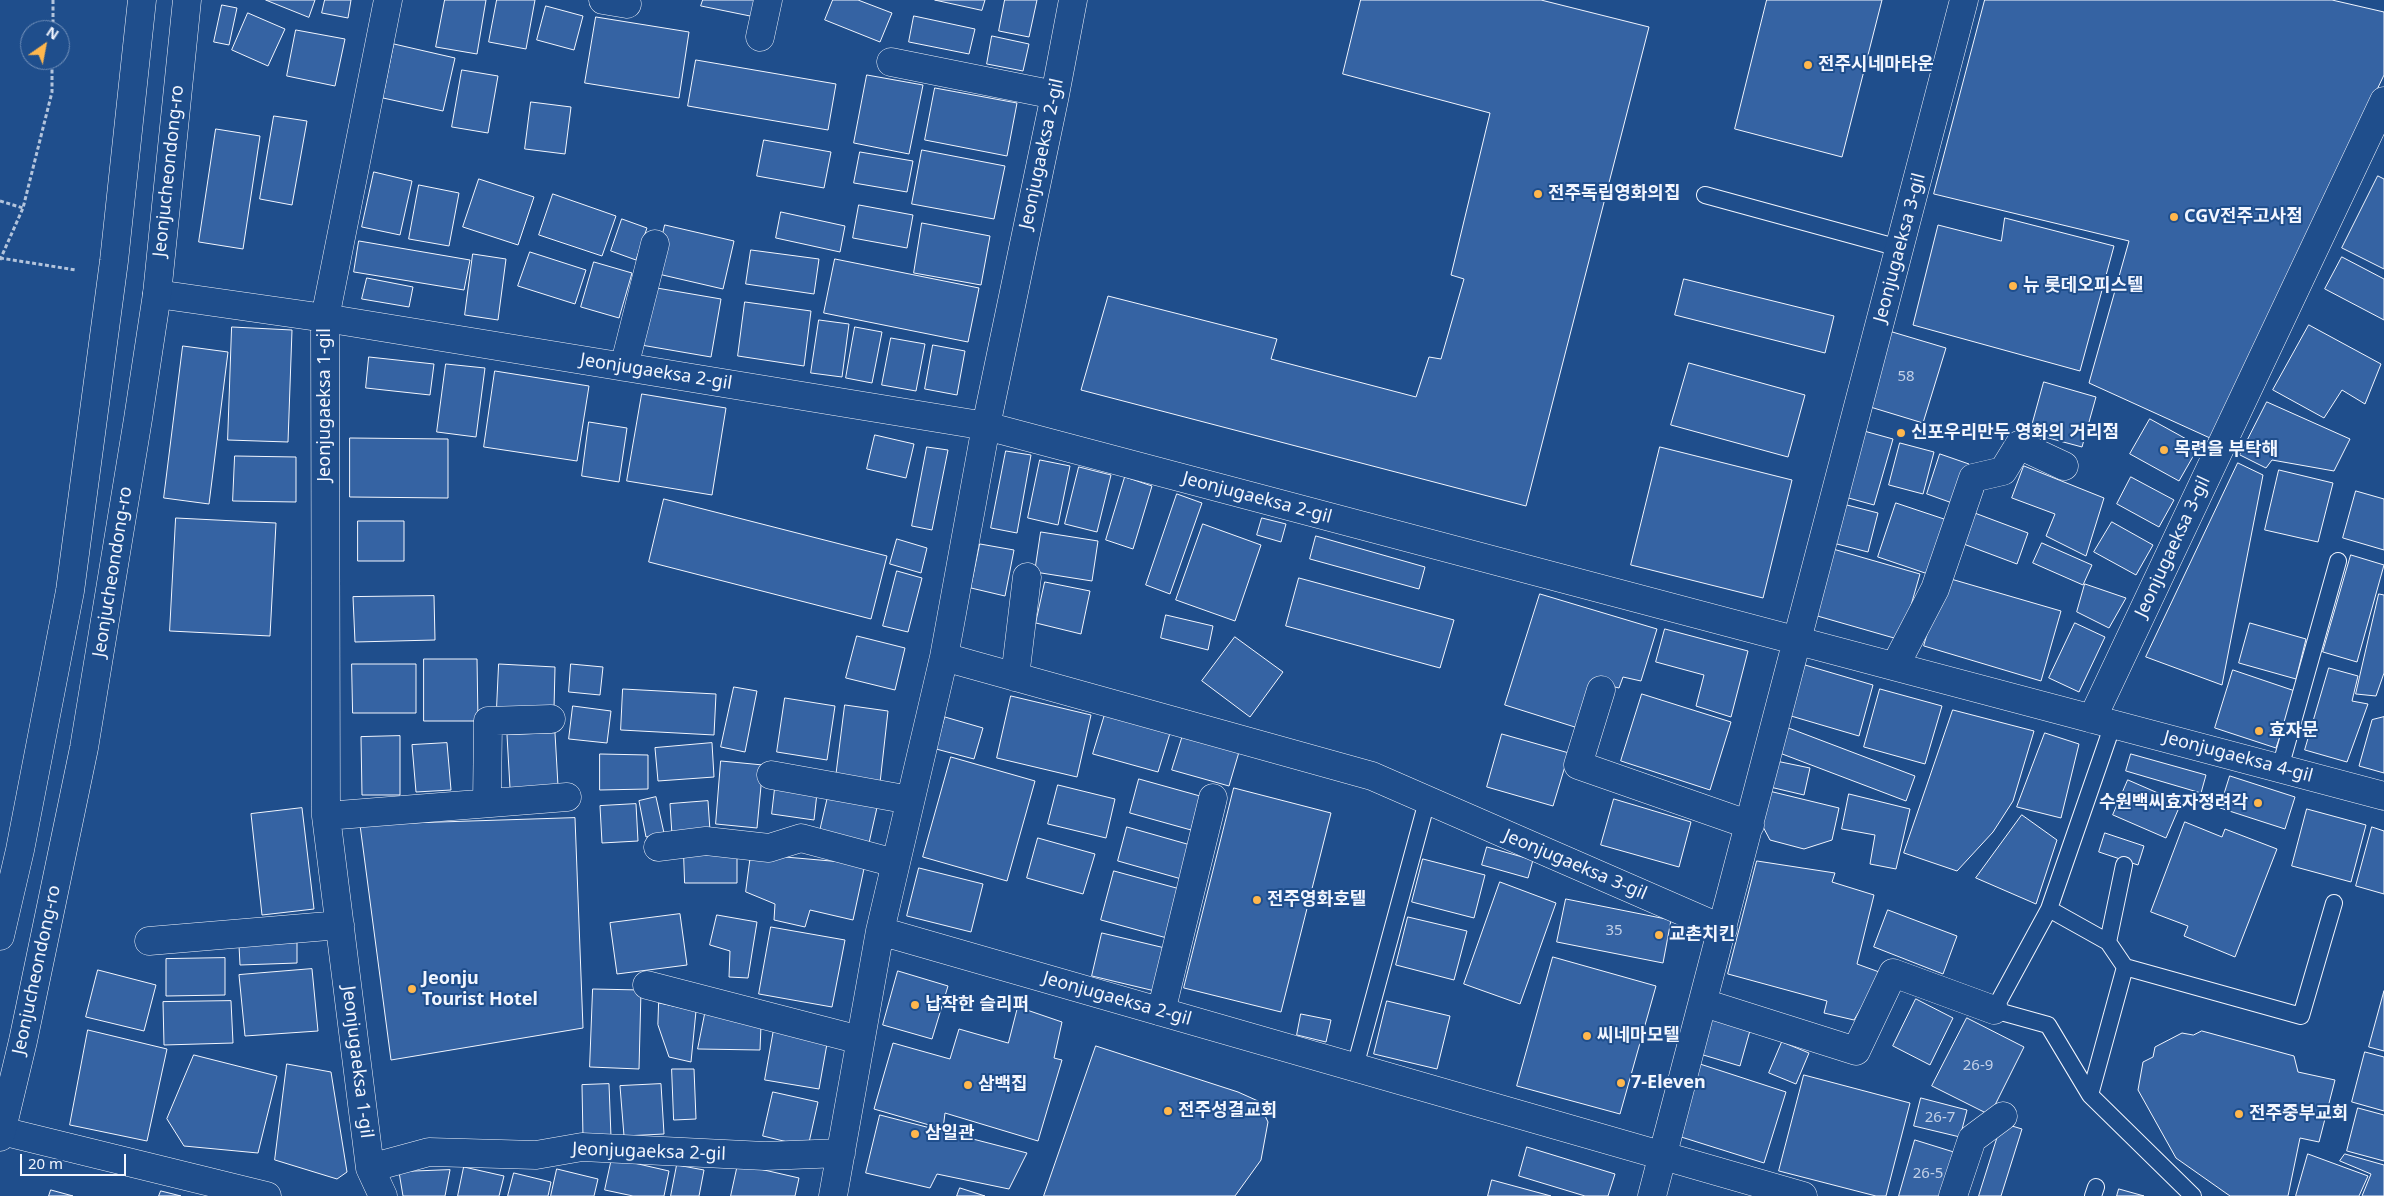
<!DOCTYPE html>
<html>
<head>
<meta charset="utf-8">
<style>
  body { margin:0 }
  #map { position:relative; width:2384px; height:1196px; overflow:hidden; background:#1f4e8c; font-family:"Noto Sans",sans-serif }
  canvas { display:block }
  .north { position:absolute; left:20px; top:20px; width:50px; height:50px; box-sizing:border-box; background:#1f4e8c; border:1px solid #7391ba; border-radius:50%; rotate:33deg; font-size:14px; font-weight:700; line-height:20px; text-align:center; color:#f2f6ff }
  .north::after { content:''; display:block; margin:auto; width:18px; height:22px; background:#ffb74d; clip-path:polygon(50% 0,100% 100%,50% 72%,0 100%) }
  .scale { position:absolute; left:20px; top:1154px; width:106px; height:22px; box-sizing:border-box; border:2px solid #f2f6ff; border-top:0; padding-left:6px; font-size:15px; line-height:18px; white-space:nowrap; color:#f2f6ff; -webkit-text-stroke:4px #1f4e8c; paint-order:stroke }
</style>
</head>
<body>
<div id="map">
<canvas width="2384" height="1196"></canvas>
<div class="north">N</div>
<div class="scale">20 m</div>
</div>
<script>
const ctx = document.querySelector('canvas').getContext('2d');
ctx.lineJoin = 'round';
function fillPath(path, color) {
  ctx.fillStyle = color;
  ctx.fill(path, 'evenodd');
}
function trace(path, color, width, dash) {
  ctx.strokeStyle = color;
  ctx.lineWidth = width;
  ctx.lineCap = dash ? 'butt' : 'round';
  ctx.setLineDash(dash || []);
  ctx.stroke(path);
}
function drawText(font, color, halo, rows, align = 'center') {
  ctx.font = font + ' "Noto Sans","Noto Sans KR",sans-serif';
  ctx.lineWidth = 4;
  ctx.setLineDash([]);
  ctx.textBaseline = 'middle';
  ctx.strokeStyle = halo;
  ctx.fillStyle = color;
  for (const [text, x, y, turn = 0] of rows) {
    ctx.save();
    ctx.translate(x, y);
    ctx.rotate((+turn || 0) * Math.PI / 180);
    ctx.textAlign = isNaN(turn) ? turn : align;
    if (halo) ctx.strokeText(text, 0, 0);
    ctx.fillText(text, 0, 0);
    ctx.restore();
  }
}
const building = new Path2D(`
  M266 0H315L309 17Z
  M325 0H351L348 18 322 13Z
  M445 0H486L477 54 436 47Z
  M497 0H535L526 49 489 42Z
  M703 0H758L755 17 701 6Z
  M833 0H858L892 13 880 42 825 20Z
  M935 0H985L982 10Z
  M1005 0H1037L1029 37 999 31Z
  M1361 0H1541L1649 27 1526 506 1081 390 1108 296 1277 339 1271 359 1416 397 1429 357 1441 359 1464 279 1451 275 1490 113 1343 74Z
  M1767 0H1882L1842 157 1735 129Z
  M1985 0H2332L2384 12V75L2210 438 2089 383 2129 241 1934 194Z
  M222 5 237 8 229 45 214 42Z
  M546 6 583 16 574 50 537 40Z
  M248 13 285 29 268 66 232 50Z
  M914 16 975 29 969 54 909 42Z
  M596 17 689 32 679 98 585 83Z
  M296 30 345 39 335 86 287 76Z
  M992 36 1029 44 1023 71 987 64Z
  M394 44 455 58 443 111 383 98Z
  M696 60 836 84 828 130 688 106Z
  M462 70 498 76 488 133 452 127Z
  M867 75 923 85 909 154 854 143Z
  M935 88 1017 103 1007 156 925 140Z
  M531 102 571 107 565 154 525 149Z
  M274 116 307 121 292 205 260 199Z
  M216 129 260 136 243 249 199 242Z
  M764 140 831 152 824 188 757 176Z
  M922 150 1005 166 994 219 912 204Z
  M860 152 913 161 907 192 854 183Z
  M374 172 412 181 400 235 362 227Z
  M2378 176 2384 179V269L2342 248Z
  M479 179 534 197 518 245 463 227Z
  M419 185 459 193 449 246 409 239Z
  M553 194 616 216 602 256 539 235Z
  M859 205 913 215 907 248 853 238Z
  M781 212 845 226 840 252 776 238Z
  M2005 218 2114 246 2080 371 1913 325 1938 225 2001 241Z
  M622 219 647 228 636 260 611 251Z
  M922 223 990 236 981 285 914 273Z
  M665 225 734 241 723 289 654 273Z
  M359 241 470 260 464 290 354 272Z
  M751 250 819 259 814 294 746 284Z
  M530 252 586 270 575 304 518 286Z
  M473 254 506 259 498 320 465 315Z
  M2342 257 2384 279V320L2325 289Z
  M835 259 979 288 968 342 824 313Z
  M594 262 632 273 619 318 581 307Z
  M367 278 413 287 409 307 362 299Z
  M1684 279 1834 316 1825 353 1675 315Z
  M651 287 721 299 711 357 641 345Z
  M745 302 811 311 804 366 738 356Z
  M819 320 849 324 842 377 811 373Z
  M2309 325 2381 364 2365 404 2342 390 2324 418 2273 390Z
  M232 327 292 330 288 442 228 440Z
  M855 327 882 332 872 383 846 378Z
  M1889 331 1946 348 1923 423 1867 406Z
  M891 338 925 344 916 391 882 385Z
  M933 345 965 351 957 395 925 389Z
  M183 346 228 352 209 504 164 498Z
  M369 357 434 364 430 395 366 388Z
  M1689 363 1805 395 1788 457 1671 425Z
  M446 364 485 368 476 437 437 432Z
  M495 371 589 386 577 461 484 447Z
  M2044 382 2096 397 2082 447 2030 433Z
  M642 394 726 408 712 495 627 481Z
  M2267 402 2350 439 2334 471 2272 460 2266 468 2240 455Z
  M2150 419 2199 446 2179 481 2130 454Z
  M589 422 627 428 619 482 582 476Z
  M1864 431 1893 439 1874 505 1845 497Z
  M875 435 914 444 906 478 867 469Z
  M350 438 448 439V498L350 497Z
  M1900 443 1934 452 1923 494 1889 485Z
  M927 447 948 450 932 530 912 526Z
  M1660 447 1792 480 1763 598 1631 565Z
  M1006 451 1031 455 1017 533 991 528Z
  M1940 454 1969 464 1955 504 1927 494Z
  M235 456 296 457V502L233 501Z
  M1040 460 1070 466 1058 525 1028 518Z
  M2238 463 2263 475 2222 685 2146 657Z
  M2024 466 2104 498 2086 556 2046 536 2055 514 2012 498Z
  M1079 467 1111 475 1097 532 1065 524Z
  M2279 470 2333 483 2318 542 2265 530Z
  M1125 477 1152 486 1133 549 1106 540Z
  M2131 477 2174 500 2159 527 2117 504Z
  M2356 491 2384 499V550L2343 538Z
  M1177 494 1202 503 1170 594 1146 585Z
  M664 499 887 556 871 619 649 562Z
  M1896 503 1947 520 1928 574 1878 557Z
  M1843 504 1878 513 1868 552 1833 543Z
  M1972 512 2028 533 2017 564 1961 543Z
  M176 518 276 523 270 636 170 631Z
  M1262 518 1286 524 1281 542 1257 535Z
  M358 521H404V561H358Z
  M2112 522 2153 545 2136 575 2094 552Z
  M1203 524 1261 545 1235 621 1176 600Z
  M1041 532 1098 541 1092 581 1035 572Z
  M1316 536 1425 567 1419 589 1310 559Z
  M897 539 927 548 921 573 890 564Z
  M2042 543 2092 565 2083 585 2033 563Z
  M980 544 1014 550 1005 596 971 588Z
  M1833 549 1920 574 1901 640 1814 615Z
  M2351 555 2384 565 2357 662 2323 652Z
  M897 571 922 578 908 632 883 626Z
  M1944 577 2061 611 2041 681 1924 646Z
  M1299 578 1454 620 1440 668 1286 626Z
  M1045 582 1090 591 1081 634 1036 623Z
  M2085 584 2126 598 2109 628 2077 612Z
  M1540 594 1657 629 1641 681 1623 677 1619 688 1595 682 1578 728 1505 705Z
  M2379 594 2384 595V673L2376 696 2356 694Z
  M434 596 435 640 355 642 353 597Z
  M1166 615 1213 626 1208 650 1161 638Z
  M2075 623 2105 637 2079 692 2049 678Z
  M2250 623 2306 639 2296 679 2239 663Z
  M1665 629 1748 651 1731 717 1696 706 1704 675 1656 662Z
  M857 636 905 648 895 690 846 678Z
  M1235 637 1283 672 1250 717 1202 681Z
  M424 659H477L478 721H424Z
  M352 664H416V713H353Z
  M499 664 555 667 554 709 497 707Z
  M571 664 603 667 600 695 569 692Z
  M1805 665 1873 685 1859 736 1791 716Z
  M2329 668 2358 676 2352 701 2368 704 2347 762 2305 750Z
  M2233 670 2295 691 2276 748 2215 728Z
  M734 687 757 691 745 752 721 747Z
  M623 689 716 694 714 735 621 730Z
  M1880 689 1942 706 1925 764 1864 747Z
  M1642 694 1731 722 1710 790 1621 761Z
  M1011 696 1091 715 1077 777 997 758Z
  M785 698 835 706 827 760 777 752Z
  M845 705 888 711 880 783 836 777Z
  M573 706 611 711 607 743 569 739Z
  M1953 710 2034 731 2013 801 1993 832 1957 871 1904 853Z
  M1106 711 1171 730 1158 772 1093 754Z
  M945 717 983 728 974 759 936 749Z
  M2384 717V773L2359 766 2372 720Z
  M1786 727 1915 776 1906 801 1777 752Z
  M555 733 558 786 510 788 507 735Z
  M2045 733 2079 744 2061 818 2017 807Z
  M1502 734 1569 753 1553 806 1487 787Z
  M1183 735 1239 752 1229 786 1172 770Z
  M400 736V795H362L361 737Z
  M447 743 451 790 416 792 412 745Z
  M712 743 714 777 658 781 655 748Z
  M600 754 648 755V789L600 790Z
  M2131 754 2206 775 2201 793 2126 771Z
  M951 757 1035 781 1007 881 923 857Z
  M721 761 763 765 757 828 716 824Z
  M1776 761 1810 768 1804 795 1770 787Z
  M2230 776 2295 797 2285 829 2220 808Z
  M1139 779 1200 796 1191 830 1130 813Z
  M2128 780 2181 803 2166 838 2113 815Z
  M1058 785 1115 799 1106 838 1048 824Z
  M775 788 817 793 814 820 772 814Z
  M1234 788 1331 813 1281 1012 1184 988Z
  M1769 791 1839 808 1832 840 1804 849 1770 840 1761 823Z
  M829 792 878 803 869 843 820 831Z
  M1849 794 1910 809 1896 869 1870 864 1875 835 1842 829Z
  M656 797 664 833 646 837 639 801Z
  M1614 799 1691 822 1679 867 1601 845Z
  M708 801 710 831 672 835 670 804Z
  M636 804 638 841 602 843 600 806Z
  M302 808 314 909 262 915 251 814Z
  M2307 809 2366 825 2351 882 2292 866Z
  M2022 815 2057 840 2036 904 1976 878Z
  M575 818 583 1028 391 1060 360 825Z
  M2185 822 2222 837 2225 829 2277 849 2235 957 2184 936 2188 926 2151 912Z
  M1127 827 1194 846 1185 880 1118 861Z
  M2372 827 2384 831V894L2356 886Z
  M2105 833 2144 846 2138 865 2099 852Z
  M1038 838 1095 854 1083 894 1027 878Z
  M1487 847 1533 860 1528 878 1482 865Z
  M751 854 865 864 853 920 810 910 805 927 774 920 775 904 746 892Z
  M684 855H737V883H685Z
  M1423 859 1485 875 1474 918 1412 902Z
  M1757 861 1835 873 1832 882 1874 895 1857 964 1882 973 1854 1020 1824 1013 1827 1001 1728 974Z
  M919 868 983 884 971 932 907 916Z
  M1114 871 1180 889 1167 938 1101 920Z
  M1500 882 1556 903 1520 1004 1464 984Z
  M1566 899 1671 920 1663 963 1557 942Z
  M1888 910 1957 936 1943 974 1874 947Z
  M680 914 687 965 617 974 610 923Z
  M717 915 757 922 748 978 729 977 730 951 710 945Z
  M1408 917 1467 931 1454 980 1396 965Z
  M771 927 845 940 832 1007 759 994Z
  M1102 933 1165 948 1155 991 1092 976Z
  M297 943V963L240 965 239 945Z
  M1553 957 1656 986 1620 1114 1517 1086Z
  M225 958V995L166 996V959Z
  M312 969 318 1031 245 1036 239 975Z
  M98 970 156 985 144 1031 86 1017Z
  M898 971 948 986 932 1039 883 1025Z
  M593 989 641 990 639 1069 590 1067Z
  M2384 991V1051L2369 1047Z
  M1916 999 1953 1018 1930 1065 1893 1046Z
  M231 1001 233 1043 164 1045 163 1002Z
  M1387 1001 1450 1016 1437 1069 1374 1054Z
  M659 1003 696 1011 691 1062 669 1057 658 1025Z
  M1018 1007 1062 1022 1054 1058 1062 1060 1038 1141 945 1113 943 1129 874 1109 893 1043 950 1059 959 1029 1008 1043Z
  M705 1014 761 1025 760 1050 698 1049Z
  M1301 1014 1331 1020 1326 1042 1297 1035Z
  M1711 1015 1751 1027 1740 1066 1700 1054Z
  M1967 1018 2024 1047 1990 1115 1932 1086Z
  M774 1029 828 1038 819 1089 765 1080Z
  M88 1030 167 1049 147 1141 70 1125Z
  M2202 1031 2294 1056 2298 1072 2335 1080 2319 1142 2300 1138 2288 1196H2230L2176 1158 2138 1090 2143 1062 2153 1057 2155 1047 2182 1033 2193 1035Z
  M1782 1042 1809 1053 1796 1084 1769 1073Z
  M1096 1046 1238 1092 1258 1101 1268 1122 1261 1160 1235 1196H1044Z
  M2365 1052 2384 1057V1111L2352 1102Z
  M194 1055 277 1076 258 1153 184 1146 167 1119Z
  M287 1064 331 1072 347 1172 337 1179 275 1160Z
  M1700 1064 1786 1092 1764 1163 1678 1136Z
  M672 1069H694L696 1119 674 1120Z
  M1804 1075 1910 1103 1886 1196H1876L1779 1171Z
  M609 1084 611 1137 583 1138 582 1085Z
  M661 1084 664 1134 624 1136 620 1086Z
  M773 1092 818 1102 808 1147 763 1136Z
  M1921 1098 1967 1110 1960 1137 1914 1126Z
  M2358 1108 2384 1115V1161L2347 1151Z
  M880 1115 1027 1153 1009 1189 937 1174 930 1188 866 1173Z
  M2002 1123 2022 1129 2001 1196H1979Z
  M1915 1140 1957 1153 1945 1196H1899Z
  M1527 1147 1615 1174 1608 1196H1585L1519 1176Z
  M2308 1154 2368 1176 2359 1196H2296Z
  M2345 1154 2384 1165V1196H2362L2371 1174 2340 1161Z
  M612 1158 669 1171 664 1196H633L605 1190Z
  M738 1164 799 1178 795 1196H731Z
  M677 1165 704 1170 699 1196H671Z
  M464 1167 504 1176 499 1196H458Z
  M557 1169 598 1179 594 1196H551Z
  M450 1170 445 1196H403L399 1172Z
  M514 1173 551 1182 548 1196H508Z
  M1492 1180 1551 1196H1488Z
  M960 1188 985 1196H957Z
  M2119 1189 2144 1196H2117Z
  M51 1190 73 1196H49Z
  M161 1191 181 1196H159Z`);
const path = new Path2D(`
  M53 30V0
  M0 201 23 208
  M0 258 76 270
  M0 260 23 208 52 92V60`);
const lane = new Path2D(`
  M1705 195 1899 248
  M2280 768 2338 561
  M2124 865 2108 942 2125 967
  M2049 909 2108 942
  M1355 1067 1427 801
  M2090 1095 2048 1025 1994 1010 2049 909 2113 724
  M2093 1196 2096 1187
  M2193 1196 2090 1095 2125 967 2301 1016 2334 903`);
const street = new Path2D(`
  M603 0 627 4
  M760 37 768 0
  M891 62 1055 95
  M157 294 325 318 986 426 2384 796
  M624 367 655 244
  M944 657 1372 776 1723 929
  M1895 666 1935 589 1973 478 2003 471 2019 445 2064 466
  M1015 677 1027 577
  M1601 690 1578 765 1750 825
  M2092 719 2384 101
  M771 775 910 800
  M487 803 488 721 551 719
  M326 816 567 797
  M658 847 706 841 769 848 801 838 895 863
  M880 931 1803 1196
  M149 941 340 925
  M647 985 860 1040
  M1704 1003 1856 1051 1893 973 1994 1010
  M1161 1012 1213 798
  M2 1131 267 1196
  M370 1168 429 1152 536 1155 582 1147 765 1156 841 1153
  M383 1196 370 1168 326 816 325 318 388 0
  M833 1196 880 931 944 657 986 426 1055 95 1073 0
  M1652 1196 1964 0
  M1953 1196 1972 1139 2003 1116`);
const secondary = new Path2D(`
  M0 936 20 850 70 591 114 261 142 0
  M0 1137 23 1041 84 748 138 419 157 294 187 0`);
const markers = [
  [1808,65,5,"#ffb74d"],
  [1538,194,5,"#ffb74d"],
  [2174,217,5,"#ffb74d"],
  [2013,286,5,"#ffb74d"],
  [1901,433,5,"#ffb74d"],
  [2164,450,5,"#ffb74d"],
  [2259,731,5,"#ffb74d"],
  [2258,803,5,"#ffb74d"],
  [1257,900,5,"#ffb74d"],
  [1659,935,5,"#ffb74d"],
  [412,989,5,"#ffb74d"],
  [915,1005,5,"#ffb74d"],
  [1587,1036,5,"#ffb74d"],
  [1621,1083,5,"#ffb74d"],
  [968,1085,5,"#ffb74d"],
  [1168,1111,5,"#ffb74d"],
  [2239,1114,5,"#ffb74d"],
  [915,1134,5,"#ffb74d"]
];
const numberNames = [
  ["58",1906,377],
  ["35",1614,931],
  ["26-9",1978,1066],
  ["26-7",1940,1118],
  ["26-5",1928,1174]
];
const poiNames = [
  ["전주시네마타운",1818,65],
  ["전주독립영화의집",1548,194],
  ["CGV전주고사점",2184,217],
  ["뉴 롯데오피스텔",2023,286],
  ["신포우리만두 영화의 거리점",1911,433],
  ["목련을 부탁해",2174,450],
  ["효자문",2269,731],
  ["수원백씨효자정려각",2248,803,"right"],
  ["전주영화호텔",1267,900],
  ["교촌치킨",1669,935],
  ["Jeonju",422,979],
  ["Tourist Hotel",422,1000],
  ["납작한 슬리퍼",925,1005],
  ["씨네마모텔",1597,1036],
  ["7-Eleven",1631,1083],
  ["삼백집",978,1085],
  ["전주성결교회",1178,1111],
  ["전주중부교회",2249,1114],
  ["삼일관",925,1134]
];
const streetNames = [
  ["Jeonjugaeksa 2-gil",1042,154,-78],
  ["Jeonjucheondong-ro",169,171,-84],
  ["Jeonjugaeksa 3-gil",1900,248,-75],
  ["Jeonjugaeksa 2-gil",656,372,9],
  ["Jeonjugaeksa 1-gil",325,405,-90],
  ["Jeonjugaeksa 2-gil",1257,498,15],
  ["Jeonjugaeksa 3-gil",2173,547,-65],
  ["Jeonjucheondong-ro",113,572,-81],
  ["Jeonjugaeksa 4-gil",2238,757,15],
  ["Jeonjugaeksa 3-gil",1575,865,23],
  ["Jeonjucheondong-ro",37,970,-78],
  ["Jeonjugaeksa 2-gil",1117,999,16],
  ["Jeonjugaeksa 1-gil",357,1062,83],
  ["Jeonjugaeksa 2-gil",649,1152,2]
];
fillPath(building, '#3563a3');
trace(building, '#f2f6ff', 1);
trace(lane, '#f2f6ff', 18);
trace(street, '#f2f6ff', 29);
trace(secondary, '#f2f6ff', 29);
trace(path, '#b3c4dc', 3, [4, 2.5]);
trace(lane, '#1f4e8c', 16);
trace(street, '#1f4e8c', 28);
trace(secondary, '#1f4e8c', 28);
for (const [x, y, r, color] of markers) {
  const dot = new Path2D();
  dot.arc(x, y, r, 0, 2 * Math.PI);
  ctx.fillStyle = color;
  ctx.fill(dot);
  trace(dot, '#1f4e8c', 2);
}
drawText('15px', '#c3d1e8', null, numberNames);
drawText('bold 18px', '#f2f6ff', '#1f4e8c', poiNames, 'left');
drawText('18px', '#f2f6ff', '#1f4e8c', streetNames);
</script>
</body>
</html>
